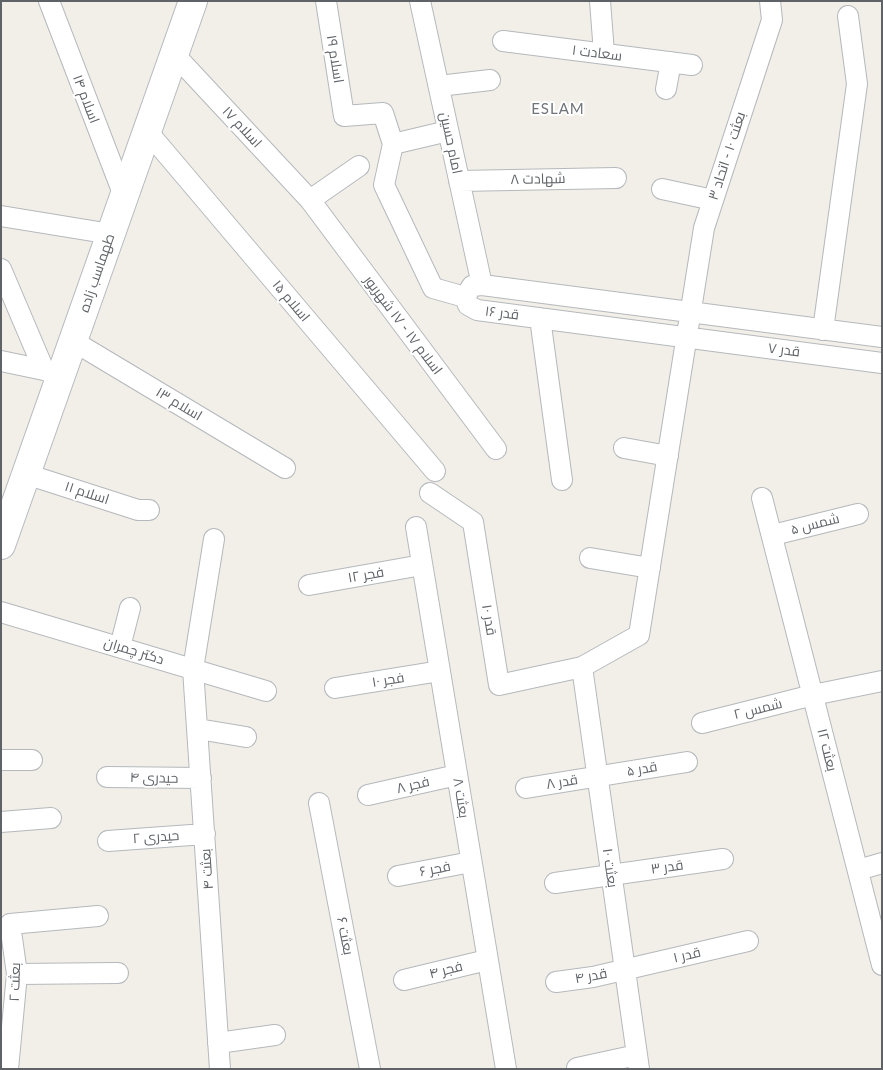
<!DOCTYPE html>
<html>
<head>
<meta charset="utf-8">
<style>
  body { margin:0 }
  #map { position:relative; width:883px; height:1070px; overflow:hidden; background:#f1efe8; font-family:Lato,sans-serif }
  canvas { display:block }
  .frame { position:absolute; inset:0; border:2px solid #5f6368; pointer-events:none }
</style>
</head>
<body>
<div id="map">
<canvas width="883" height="1070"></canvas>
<div class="frame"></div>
</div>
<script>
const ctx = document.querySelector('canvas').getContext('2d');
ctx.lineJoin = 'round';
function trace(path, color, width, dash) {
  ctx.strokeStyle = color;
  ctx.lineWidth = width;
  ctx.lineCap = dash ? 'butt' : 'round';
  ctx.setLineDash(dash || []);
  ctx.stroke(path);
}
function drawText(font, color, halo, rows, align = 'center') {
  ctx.font = font + ' Lato,Cairo,sans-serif';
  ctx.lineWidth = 4;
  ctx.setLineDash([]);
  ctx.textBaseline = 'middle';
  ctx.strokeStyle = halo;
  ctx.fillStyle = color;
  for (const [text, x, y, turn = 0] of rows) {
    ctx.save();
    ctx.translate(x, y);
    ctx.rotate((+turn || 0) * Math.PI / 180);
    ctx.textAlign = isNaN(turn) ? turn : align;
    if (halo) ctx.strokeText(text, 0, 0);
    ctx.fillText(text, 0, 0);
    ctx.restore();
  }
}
const street = new Path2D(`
  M49 1 124 196
  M326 1 344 116 383 113 393 144 384 185 433 288 465 297
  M420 1 482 285
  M600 1 604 53
  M503 41 692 65
  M174 54 310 200 496 449
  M439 86 490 80
  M666 89 671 62
  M147 131 435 471
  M393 144 448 131
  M459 181 616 178
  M662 189 713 200
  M310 200 359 166
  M1 216 111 234
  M1 269 44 370
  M540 318 562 480
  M823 330 857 84 848 16
  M882 337 482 285 472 286 465 297 468 305 477 310 882 363
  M73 341 285 468
  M1 361 44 370 52 373
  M624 448 668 456
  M26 474 138 510H149
  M430 493 473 522 499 685 582 667 639 635 704 228 772 20 770 1
  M762 498 882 965
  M416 527 506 1069
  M773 535 858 514
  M214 539 193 669 220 1069
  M590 558 650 568
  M309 585 422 565
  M1 612 266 691
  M120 647 130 608
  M582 667 639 1069
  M335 688 440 671
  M702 723 813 695 882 681
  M198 729 246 737
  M1 760H32
  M107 777 201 778
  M526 788 687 762
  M368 795 457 775
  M319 803 370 1069
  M1 822 51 818
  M108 841 205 834
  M858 870 882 863
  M398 876 471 862
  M555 883 723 859
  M17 974 118 973
  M404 980 487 960
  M556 982 593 977 748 941
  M218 1043 275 1035
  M577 1068 637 1055
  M8 1069 17 974 10 924 98 916`);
const secondary = new Path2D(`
  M1 545 193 1`);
const streetNames = [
  ["سعادت ۱",597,53,7],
  ["اسلام ۱۹",335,59,81],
  ["اسلام ۱۴",86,99,69],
  ["اسلام ۱۷",242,127,47],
  ["امام حسین",451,143,78],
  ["بعثت ۱۰ - اتحاد ۳",727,156,-72],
  ["شهادت ۸",538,179,-1],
  ["طهماسب زاده",97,273,-71],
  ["اسلام ۱۵",291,301,50],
  ["قدر ۱۶",502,313,7],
  ["اسلام ۱۷ - ۱۷ شهریور",403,325,53],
  ["قدر ۷",784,350,7],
  ["اسلام ۱۳",179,404,31],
  ["اسلام ۱۱",87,493,18],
  ["شمس ۵",815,524,-14],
  ["فجر ۱۲",366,575,-10],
  ["قدر ۱۰",489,620,81],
  ["دکتر چمران",134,651,17],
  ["فجر ۱۰",388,680,-9],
  ["شمس ۲",758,709,-14],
  ["بعثت ۱۲",827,750,76],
  ["قدر ۵",642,769,-9],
  ["حیدری ۴",154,778,1],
  ["قدر ۸",562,782,-9],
  ["فجر ۸",413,785,-13],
  ["بعثت ۸",461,798,81],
  ["حیدری ۲",156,837,-4],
  ["قدر ۳",667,867,-8],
  ["بعثت ۱۰",610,868,82],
  ["بعثت ۴",207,869,-94],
  ["فجر ۶",435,869,-11],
  ["بعثت ۶",345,936,79],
  ["قدر ۱",687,955,-13],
  ["فجر ۴",446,970,-14],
  ["قدر ۴",591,976,-10],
  ["بعثت ۲",15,982,-88]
];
const neighbourhoodNames = [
  ["ESLAM",558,109]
];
trace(street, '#b5b8bc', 22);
trace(secondary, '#b6babf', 30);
trace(street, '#fff', 20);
trace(secondary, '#fff', 28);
drawText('14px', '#5f6368', '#fff', streetNames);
ctx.letterSpacing = '1px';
drawText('15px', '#70757a', '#fff', neighbourhoodNames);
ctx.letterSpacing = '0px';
</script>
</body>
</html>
